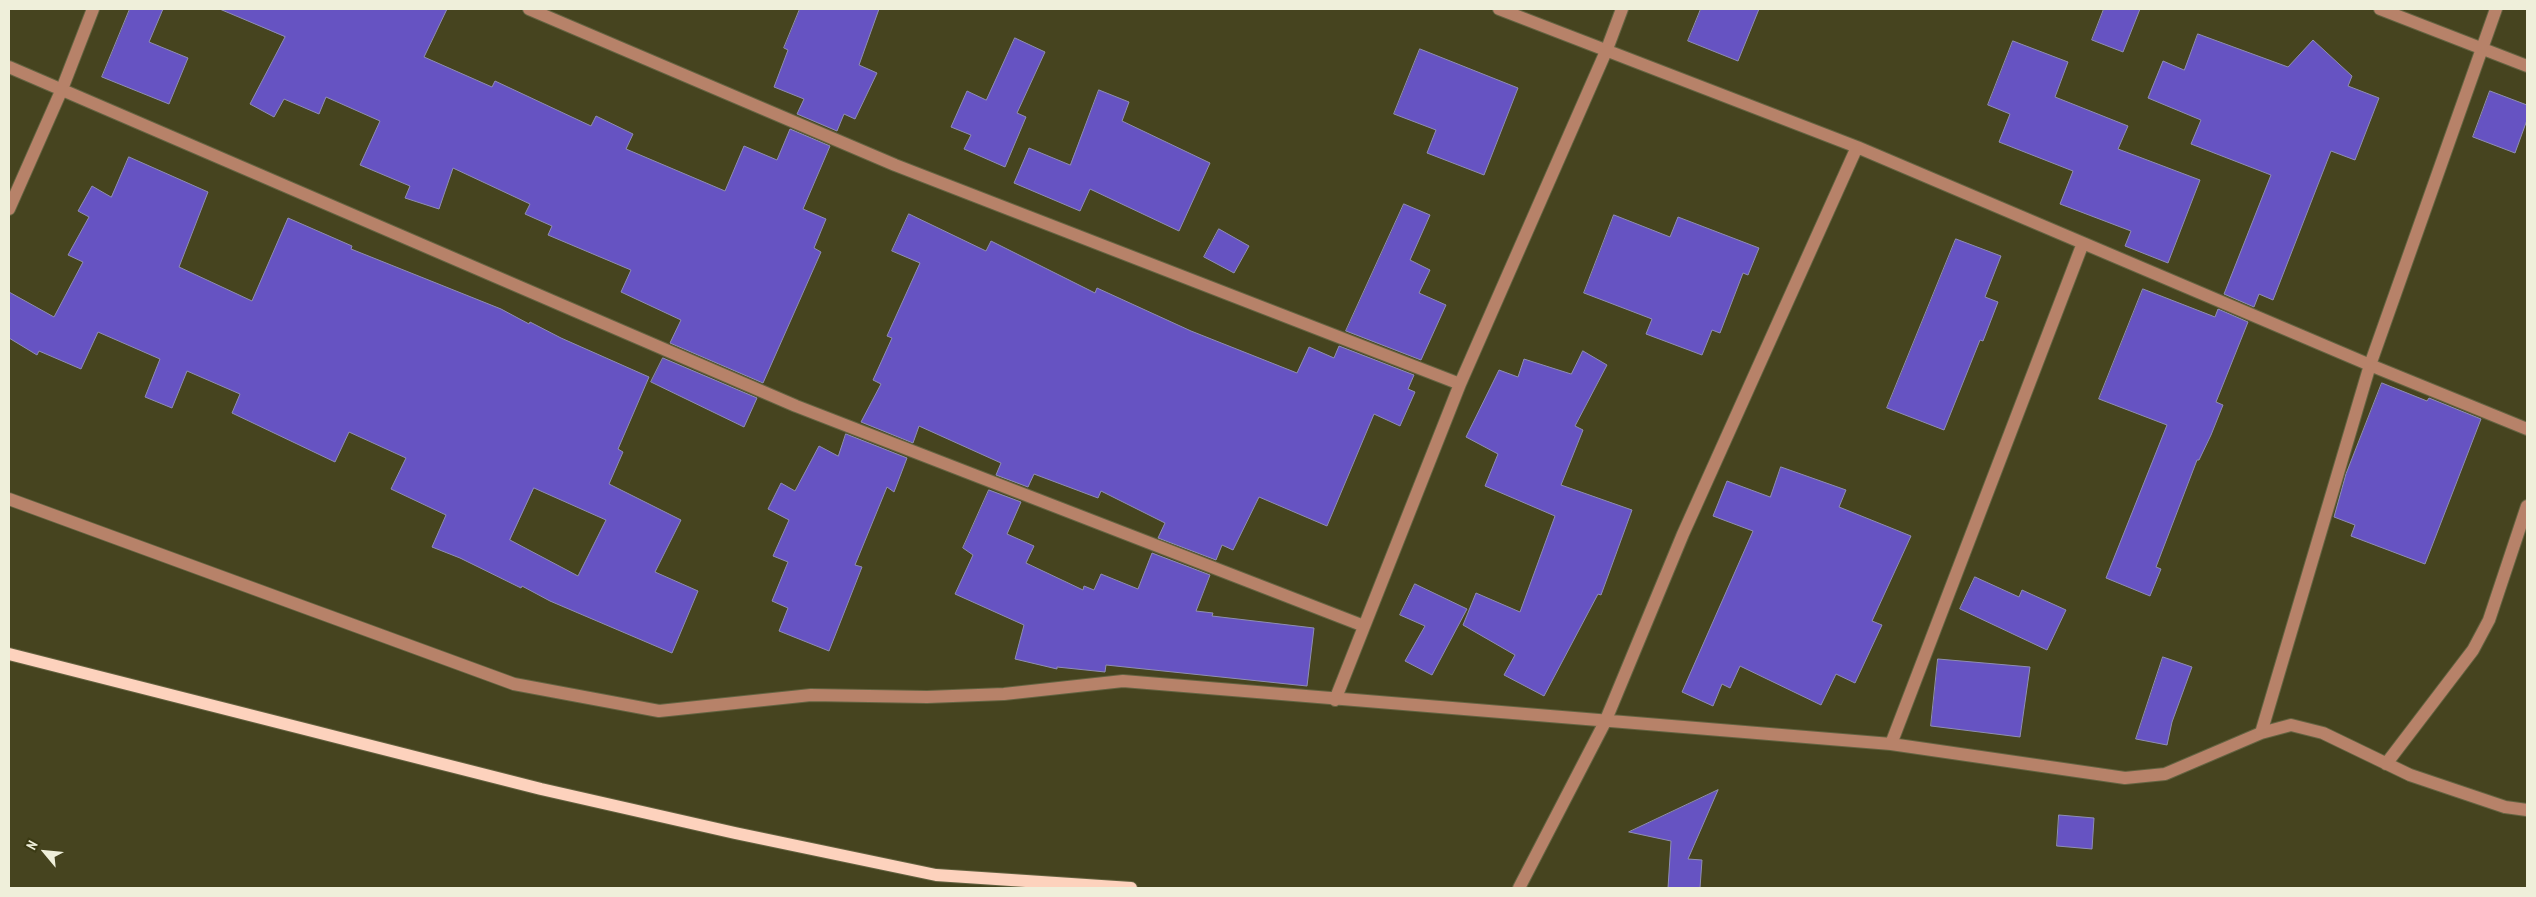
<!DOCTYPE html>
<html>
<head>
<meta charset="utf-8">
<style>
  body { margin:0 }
  #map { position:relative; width:2536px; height:897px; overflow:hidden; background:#46441f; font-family:"PT Sans Narrow",sans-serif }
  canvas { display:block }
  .frame { position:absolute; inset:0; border:10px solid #efefda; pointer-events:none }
  .north { position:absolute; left:20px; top:827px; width:50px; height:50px; -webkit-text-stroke:4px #3b3a14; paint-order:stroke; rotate:298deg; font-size:14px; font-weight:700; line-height:20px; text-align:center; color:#efefda }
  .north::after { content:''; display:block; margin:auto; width:18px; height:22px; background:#efefda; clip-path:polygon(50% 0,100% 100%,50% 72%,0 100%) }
</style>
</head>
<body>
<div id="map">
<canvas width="2536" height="897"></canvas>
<div class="frame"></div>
<div class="north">N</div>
</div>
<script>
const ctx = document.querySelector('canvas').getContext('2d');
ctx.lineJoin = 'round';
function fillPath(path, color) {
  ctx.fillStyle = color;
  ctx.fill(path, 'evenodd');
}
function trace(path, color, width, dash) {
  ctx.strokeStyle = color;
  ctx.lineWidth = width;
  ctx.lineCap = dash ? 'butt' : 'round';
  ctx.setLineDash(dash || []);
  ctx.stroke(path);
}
const building = new Path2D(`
  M130 9H163L149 42 188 58 169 104 102 77Z
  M220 9H447L424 57 492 87 495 81 591 126 596 116 633 134 626 149 725 191 744 146 777 160 790 129 830 146 803 209 826 219 814 248 821 252 763 383 670 343 681 320 621 292 631 270 548 235 552 226 525 214 530 204 453 168 439 209 405 198 410 186 360 165 380 121 326 97 319 114 284 99 274 117 250 104 285 37Z
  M800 9H879L859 65 877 73 855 119 844 114 837 131 797 114 804 99 774 87 788 50 784 48Z
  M1701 9H1759L1738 61 1688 41Z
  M2104 9H2140L2123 52 2092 40Z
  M2198 34 2288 67 2313 40 2352 76 2348 86 2379 98 2355 160 2331 151 2273 300 2259 294 2254 307 2224 294 2271 175 2191 144 2201 120 2148 98 2163 61 2184 70Z
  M1015 38 1045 52 1017 113 1026 117 1005 167 964 149 971 135 951 127 967 91 986 100Z
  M2013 41 2068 62 2055 97 2128 126 2118 149 2200 180 2168 263 2125 246 2131 231 2060 204 2073 171 1999 142 2010 114 1988 105Z
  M1420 49 1518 88 1484 175 1427 153 1436 130 1394 114Z
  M1099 90 1129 102 1122 121 1210 163 1179 231 1090 189 1080 211 1014 183 1029 148 1070 165Z
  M2490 91 2527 105V120L2515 153 2473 137Z
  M129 157 208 192 179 267 252 301 288 218 352 246 351 249 501 309 529 324 530 322 561 338 649 377 618 449 623 452 609 484 681 520 655 572 698 591 672 653 550 601 522 586 521 588 460 558 432 547 446 515 391 489 406 458 349 432 335 462 232 413 240 394 187 371 172 408 145 397 160 359 98 332 81 369 39 351 37 355 9 338V292L54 317 83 262 68 255 89 217 78 211 92 186 111 197ZM534 488 606 520 578 576 510 540Z
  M1404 204 1430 215 1410 260 1430 270 1419 293 1446 305 1421 360 1346 331Z
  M909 214 986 251 991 241 1095 293 1097 288 1191 331 1297 373 1309 347 1334 358 1339 346 1414 375 1408 389 1415 392 1400 426 1374 414 1327 526 1259 497 1233 550 1222 545 1216 560 1158 538 1165 523 1101 491 1098 498 1034 474 1028 487 996 475 1001 463 919 426 913 443 861 422 881 384 873 380 892 338 887 336 920 263 892 251Z
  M1614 215 1670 237 1678 217 1759 248 1748 275 1743 273 1720 333 1712 330 1702 355 1646 334 1652 319 1584 293Z
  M1219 229 1249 246 1234 273 1204 257Z
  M1956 239 2001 256 1985 297 1998 302 1983 341 1980 340 1944 430 1887 408Z
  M2143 289 2215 317 2218 309 2248 322 2216 402 2223 405 2211 435 2199 460H2197L2156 567 2161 569 2150 596 2106 578 2167 425 2099 399Z
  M1583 351 1607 365 1575 426 1583 430 1561 485 1632 510 1601 595 1598 594 1544 696 1504 675 1515 655 1463 625 1476 593 1520 612 1555 516 1485 486 1498 454 1466 437 1499 370 1518 377 1524 359 1571 374Z
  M663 358 757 398 744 427 651 382Z
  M2382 383 2427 401 2429 398 2481 419 2425 564 2351 536 2355 525 2334 517 2346 474Z
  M846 434 907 458 894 492 887 487 855 565 862 567 829 651 779 631 788 608 772 601 788 562 773 556 789 520 768 509 781 483 795 491 819 446 838 456Z
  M1781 467 1846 490 1839 507 1911 536 1872 621 1882 625 1855 683 1836 674 1821 705 1740 666 1730 688 1722 684 1713 706 1682 692 1753 531 1713 516 1727 481 1770 497Z
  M989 490 1021 502 1007 534 1034 546 1026 563 1083 590 1084 586 1094 590 1101 574 1138 589 1152 553 1210 575 1196 611 1213 613 1212 616 1314 628 1307 686 1106 665 1105 672 1057 667V669L1015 659 1024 625 955 594 973 555 963 548Z
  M1975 577 2019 597 2022 590 2066 610 2047 650 1960 609Z
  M1415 584 1467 609 1432 675 1405 661 1425 626 1400 615Z
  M2163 657 2192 667 2172 722 2167 745 2136 739Z
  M1938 659 2030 667 2020 737 1931 726Z
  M1718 790 1688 859 1702 860 1700 888H1668L1671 841 1629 832Z
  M2059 815 2094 818 2092 849 2057 846Z`);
const minor = new Path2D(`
  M529 9 895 165 1460 384
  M1499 9 1857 147 2370 365 2527 429
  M2380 9 2527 66
  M9 67 796 406 1364 626
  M9 209 62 89 93 9
  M9 499 514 684 659 711 811 695 927 697 1004 694 1123 681 1891 744 2125 778 2165 774 2261 733 2291 725 2323 733 2410 775 2505 807 2527 810
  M1335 700 1460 384 1607 49 1622 9
  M2261 733 2370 365 2496 9
  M1891 744 2083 243
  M2386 764 2473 650 2489 620 2527 506
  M1519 888 1605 722 1683 534 1857 147`);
const major = new Path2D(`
  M9 654 541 789 735 833 936 875 1131 888`);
fillPath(building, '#6653c2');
trace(building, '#8f8eb3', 1);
trace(minor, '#646341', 14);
trace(major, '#646341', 14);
trace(minor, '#b78269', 12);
trace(major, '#fdd2bd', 12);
</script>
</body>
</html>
